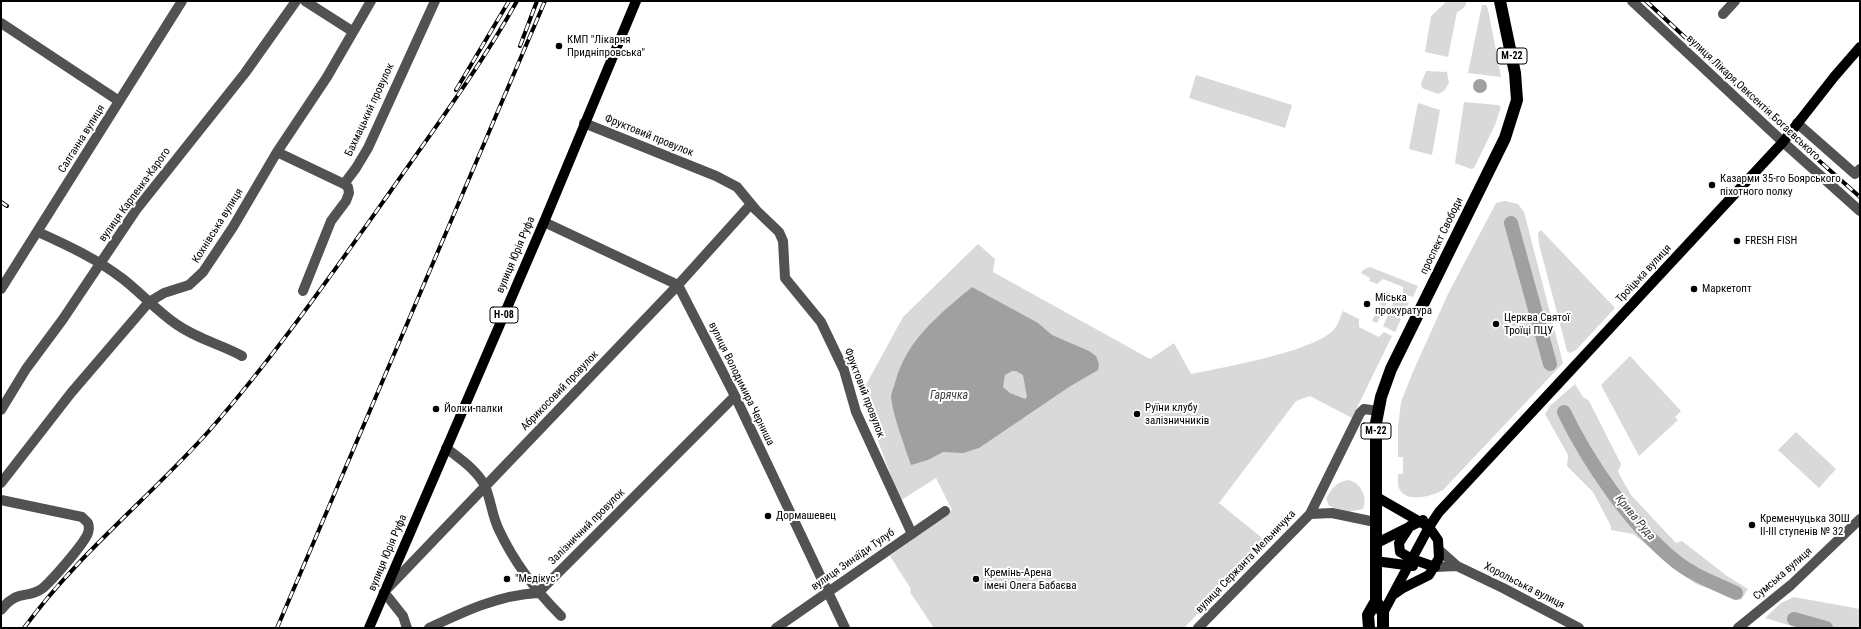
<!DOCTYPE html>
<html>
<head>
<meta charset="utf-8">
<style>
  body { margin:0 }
  #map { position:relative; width:1861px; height:629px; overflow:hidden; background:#fff; font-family:"Roboto Condensed",sans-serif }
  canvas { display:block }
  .frame { position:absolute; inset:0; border:2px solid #000; pointer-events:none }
</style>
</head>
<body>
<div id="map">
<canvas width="1861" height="629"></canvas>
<div class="frame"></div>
</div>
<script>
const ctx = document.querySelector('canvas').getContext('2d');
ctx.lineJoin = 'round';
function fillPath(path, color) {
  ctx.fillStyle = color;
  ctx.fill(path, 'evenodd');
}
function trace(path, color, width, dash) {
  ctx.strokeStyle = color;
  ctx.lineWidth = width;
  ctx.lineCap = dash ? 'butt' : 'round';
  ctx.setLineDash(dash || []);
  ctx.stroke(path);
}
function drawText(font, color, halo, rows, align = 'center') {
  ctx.font = font + ' "Roboto Condensed",sans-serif';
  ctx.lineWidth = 4;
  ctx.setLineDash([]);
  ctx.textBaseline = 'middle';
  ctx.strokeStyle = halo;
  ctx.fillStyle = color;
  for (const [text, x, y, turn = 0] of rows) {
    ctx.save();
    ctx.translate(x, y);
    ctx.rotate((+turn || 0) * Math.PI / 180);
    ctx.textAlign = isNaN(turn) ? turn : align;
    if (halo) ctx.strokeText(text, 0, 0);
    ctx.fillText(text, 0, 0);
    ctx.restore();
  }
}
const green = new Path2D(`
  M1447 1H1466C1467 7 1461 10 1457 12L1448 57 1425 52 1431 16Z
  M1482 5H1486L1488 9 1501 77 1468 73Z
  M1426 71 1447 72 1449 83 1444 91 1438 94 1422 88 1421 84Z
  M1196 75 1292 105 1285 128 1189 98Z
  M1464 102 1498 105 1501 107 1495 125 1474 168 1471 169 1455 163Z
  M1418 103 1440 110 1432 155 1409 149Z
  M1505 201 1518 204 1524 212 1563 363 1443 490C1433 496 1407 503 1400 490 1397 486 1398 479 1398 474H1403V457H1398V427L1401 402 1412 374 1448 294 1496 203Z
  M1541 230 1615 308 1576 350 1570 353 1567 351 1539 244 1538 233Z
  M978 244 995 259 993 272 1150 359 1174 343 1191 374C1220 368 1319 351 1335 328 1339 324 1340 316 1343 311L1359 319V327L1379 337 1384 332 1392 336 1352 418 1310 396 1296 401 1219 503 1267 542 1184 628H934L910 592 911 589 890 556 952 510 936 478 900 501 861 394 903 317Z
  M1370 267 1418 286 1413 297 1403 294V287L1383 279 1377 284 1369 281 1370 278 1361 273 1363 270Z
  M1386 291 1391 294 1385 307 1379 304Z
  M1396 297 1409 302 1403 315 1390 310Z
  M1378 307 1384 310 1377 323 1372 321Z
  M1389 313 1401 319 1395 332 1383 326Z
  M1630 356 1681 411 1675 417 1678 420 1639 456 1601 385Z
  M1575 384 1583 397 1589 401 1621 464 1618 472 1631 495 1676 543 1682 541 1727 576 1748 589 1741 600 1696 584 1633 534 1611 530V526L1593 492 1567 466 1568 455 1545 414 1551 405Z
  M1796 432 1836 469 1819 488 1778 450Z
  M1349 480C1361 483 1368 498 1363 509L1347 512 1329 506 1326 499C1331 489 1337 481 1349 480Z
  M1794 597 1860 609V628H1798L1765 618 1781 603Z`);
const water = new Path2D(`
  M1473 86a7 7 0 1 1 14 0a7 7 0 1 1-14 0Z
  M972 287 1038 323 1052 335 1089 351 1096 356 1099 364 1098 370 1069 387 979 448 963 453 943 452 928 460 911 465C904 444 894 419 891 398 891 393 894 387 895 383 906 340 940 314 972 287ZM1012 371H1016L1023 375 1027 397 1025 399 1010 393 1003 387 1005 375Z`);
const river = new Path2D(`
  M1511 223 1550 364
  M1564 412C1588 462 1631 525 1674 560 1692 575 1715 583 1736 593
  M1794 619 1826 628`);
const minor = new Path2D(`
  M305 1 352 31
  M1632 1 1783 142 1860 211
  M1723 14 1735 1
  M1 23 119 101
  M584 123 716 176 737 187 756 210 779 232 783 241 785 278 821 322 844 370 856 412 912 534
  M1797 123 1855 174 1860 169
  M277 152 344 184
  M544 222 678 285 735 396 845 628
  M38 232C67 245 97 259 123 279 141 293 157 311 176 324 197 339 220 344 242 356
  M1 289 182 1
  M303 291 331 221 346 201 349 193 348 187 344 184 356 168 368 148 435 1
  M1 410 26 369 63 319 136 210 245 73 296 1
  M446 448C460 459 477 470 485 486 491 500 492 516 499 530 514 562 536 591 561 616
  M1 483 71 393 149 302 164 293 189 285 203 272 233 227 277 152 327 77 371 1
  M1 500 82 517 88 523C89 526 89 530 88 533 84 544 53 579 43 588 27 600 18 588 1 610
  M1310 514 1332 513 1375 522
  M1439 550 1457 566 1503 588 1579 628
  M1435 567 1457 566
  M407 628 403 616 384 592 678 285 751 204
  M429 628C465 611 499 595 538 593L735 396
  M776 628 945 511
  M1198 628 1310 514 1360 413 1364 409 1378 411
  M1738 628 1791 585 1860 519`);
const major = new Path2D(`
  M1375 496 1429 527 1438 540 1439 558 1429 575 1403 588 1393 595
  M1410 526 1399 543 1400 552 1412 559 1435 567
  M1375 544 1423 520
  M1375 561 1413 566
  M1383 613 1429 527 1439 512 1783 142 1834 77 1860 47
  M369 628 544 222 636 1`);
const highway = new Path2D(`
  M1376 601 1383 613V628
  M1369 628 1368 615 1376 601V423L1381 397 1391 369 1505 138 1517 100 1515 73 1500 1`);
const rail = new Path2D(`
  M1646 1 1789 134 1860 197
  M520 46 537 1
  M456 90 509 1
  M1 202 7 206
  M24 628C77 555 148 499 208 432 274 357 332 274 390 192 434 129 479 69 517 1
  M277 628 545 1`);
const markers = [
  [559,46,4,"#000"],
  [1712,185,4,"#000"],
  [1737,241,4,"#000"],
  [1694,289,4,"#000"],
  [1367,304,4,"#000"],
  [1496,324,4,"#000"],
  [436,409,4,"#000"],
  [1137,414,4,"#000"],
  [768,516,4,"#000"],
  [1752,525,4,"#000"],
  [507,579,4,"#000"],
  [976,579,4,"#000"]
];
const shields = [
  [1512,56,30],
  [504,315,28],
  [1376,431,30]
];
const shieldNames = [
  ["М-22",1512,56],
  ["Н-08",504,315],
  ["М-22",1376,431]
];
const poiNames = [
  ["КМП \"Лікарня",567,40],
  ["Придніпровська\"",567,53],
  ["Казарми 35-го Боярського",1720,179],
  ["піхотного полку",1720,192],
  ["FRESH FISH",1745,241],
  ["Маркетопт",1702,289],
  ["Міська",1375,298],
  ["прокуратура",1375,311],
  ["Церква Святої",1504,318],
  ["Троїці ПЦУ",1504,331],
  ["Руїни клубу",1145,408],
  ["залізничників",1145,421],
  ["Йолки-палки",444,409],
  ["Дормашевец",776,516],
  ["Кременчуцька ЗОШ",1760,519],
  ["ІІ-ІІІ ступенів № 32",1760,532],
  ["Кремінь-Арена",984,573],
  ["імені Олега Бабаєва",984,586],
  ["\"Медікус\"",515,579]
];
const streetNames = [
  ["вулиця Лікаря Овксентія Богаєвського",1753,98,43],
  ["Бахмацький провулок",370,110,-65],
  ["Фруктовий провулок",649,136,22],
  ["Салганна вулиця",82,139,-58],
  ["вулиця Карпенка-Карого",135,195,-54],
  ["Кохнівська вулиця",218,226,-58],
  ["проспект Свободи",1442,236,-64],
  ["вулиця Юрія Руфа",516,255,-67],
  ["Троїцька вулиця",1644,274,-47],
  ["вулиця Володимира Черниша",741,384,64],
  ["Абрикосовий провулок",560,391,-46],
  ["Фруктовий провулок",864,393,69],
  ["Залізничний провулок",587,527,-45],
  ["вулиця Юрія Руфа",388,553,-67],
  ["вулиця Зинаїди Тулуб",853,560,-35],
  ["вулиця Сержанта Мельничука",1246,562,-46],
  ["Сумська вулиця",1783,574,-41],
  ["Хорольська вулиця",1524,586,27]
];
const waterNames = [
  ["Гарячка",949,396],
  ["Крива Руда",1635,518,50]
];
fillPath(green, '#d9d9d9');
fillPath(water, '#a0a0a0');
trace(river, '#a0a0a0', 14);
trace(minor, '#525252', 10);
trace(major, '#000', 10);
trace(highway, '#000', 12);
trace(rail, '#000', 4);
trace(rail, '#fff', 2.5, [8]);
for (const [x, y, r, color] of markers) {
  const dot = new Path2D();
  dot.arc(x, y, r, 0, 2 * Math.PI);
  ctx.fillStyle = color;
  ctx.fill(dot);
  trace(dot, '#fff', 1.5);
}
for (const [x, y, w] of shields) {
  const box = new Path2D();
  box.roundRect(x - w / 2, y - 8, w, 16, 3);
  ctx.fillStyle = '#fff';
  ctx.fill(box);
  trace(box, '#000', 1);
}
drawText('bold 10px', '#000', null, shieldNames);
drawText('11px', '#000', '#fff', poiNames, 'left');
drawText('11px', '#000', '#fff', streetNames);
drawText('italic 12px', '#414141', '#fff', waterNames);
</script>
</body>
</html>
